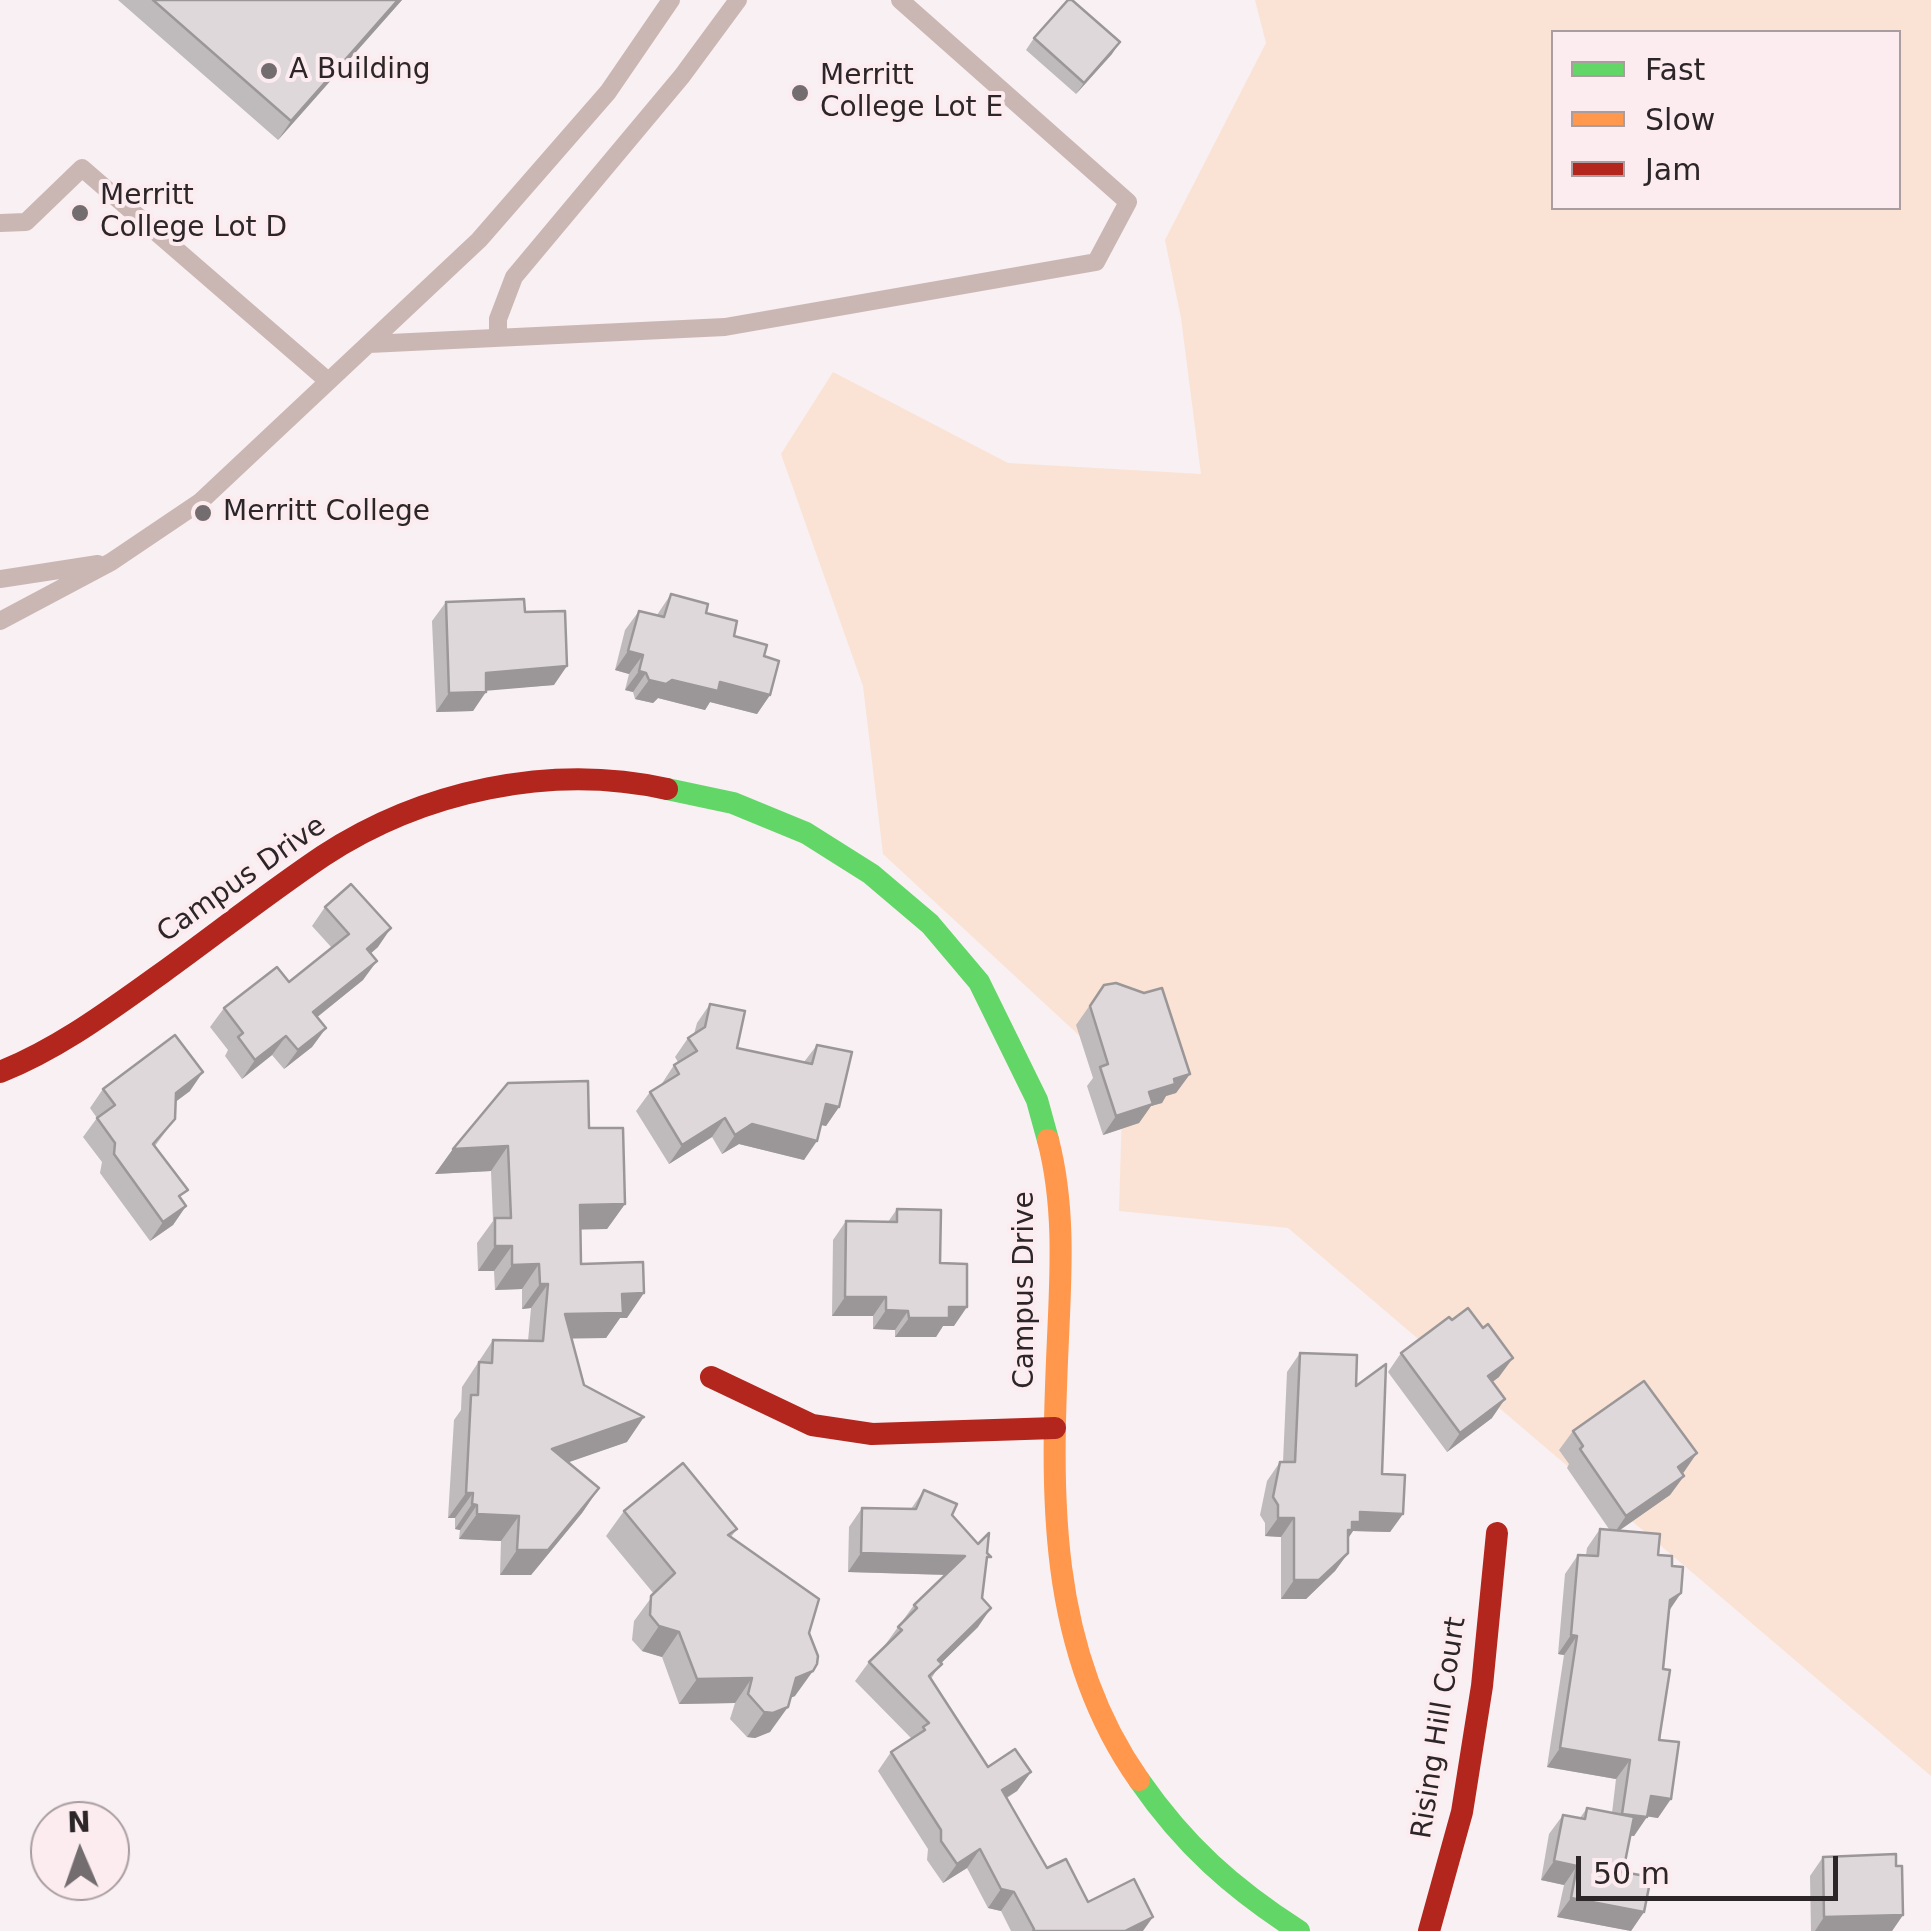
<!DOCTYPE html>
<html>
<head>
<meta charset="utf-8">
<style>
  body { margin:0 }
  #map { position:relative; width:1931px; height:1931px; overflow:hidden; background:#f8f0f2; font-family:"DejaVu Sans",sans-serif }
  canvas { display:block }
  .legend { position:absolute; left:1551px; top:30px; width:350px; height:180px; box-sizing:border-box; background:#fcecf0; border:2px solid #a99da0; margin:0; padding:12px 18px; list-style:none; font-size:30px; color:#2c2628 }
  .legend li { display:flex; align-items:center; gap:20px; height:50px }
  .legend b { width:50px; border:2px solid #a99da0 }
  .north { position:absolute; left:30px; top:1801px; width:100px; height:100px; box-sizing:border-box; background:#fcecf0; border:2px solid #a99da0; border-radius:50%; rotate:358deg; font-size:28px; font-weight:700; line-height:40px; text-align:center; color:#2c2628 }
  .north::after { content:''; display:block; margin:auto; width:35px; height:45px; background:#736d6f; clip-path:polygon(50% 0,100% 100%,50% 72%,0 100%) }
  .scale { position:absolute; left:1576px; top:1856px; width:262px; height:45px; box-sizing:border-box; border:5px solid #2c2628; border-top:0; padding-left:12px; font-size:30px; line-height:35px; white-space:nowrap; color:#2c2628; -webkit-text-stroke:8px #fcecf0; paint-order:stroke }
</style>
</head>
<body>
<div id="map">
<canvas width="1931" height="1931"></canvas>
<ul class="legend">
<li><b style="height:12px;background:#63d668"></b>Fast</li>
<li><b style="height:12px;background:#ff974d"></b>Slow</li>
<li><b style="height:12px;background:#b3261e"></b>Jam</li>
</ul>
<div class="north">N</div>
<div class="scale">50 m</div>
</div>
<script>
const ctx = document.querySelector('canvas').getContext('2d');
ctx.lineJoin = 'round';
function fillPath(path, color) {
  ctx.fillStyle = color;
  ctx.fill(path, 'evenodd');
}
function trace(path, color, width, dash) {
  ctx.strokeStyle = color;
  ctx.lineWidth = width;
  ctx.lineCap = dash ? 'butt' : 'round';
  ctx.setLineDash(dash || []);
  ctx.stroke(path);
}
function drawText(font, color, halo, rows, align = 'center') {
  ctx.font = font + ' "DejaVu Sans",sans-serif';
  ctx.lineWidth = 8;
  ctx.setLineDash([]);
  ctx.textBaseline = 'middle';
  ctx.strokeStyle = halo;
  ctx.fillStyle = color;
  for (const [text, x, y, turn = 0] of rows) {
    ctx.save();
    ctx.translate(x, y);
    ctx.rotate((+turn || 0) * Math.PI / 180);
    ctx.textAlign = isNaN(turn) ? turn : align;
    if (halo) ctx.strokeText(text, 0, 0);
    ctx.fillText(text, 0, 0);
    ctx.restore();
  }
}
const green = new Path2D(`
  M1255 0H1931V1776L1288 1228 1119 1211 1123 1076 883 854 863 686 781 454 833 372 1008 463 1201 474 1181 318 1165 240 1266 43ZM1554 32H1898V208H1554Z`);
const lane = new Path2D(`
  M0 223 26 222 82 168 328 381
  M498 337V319L514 277 682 76 738 0
  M369 344 725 327 1096 262 1128 202 900 0
  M0 579 98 564
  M0 621 111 562 200 502 479 240 608 92 671 0`);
const fast = new Path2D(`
  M667 789 733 803 806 833 871 874 930 924 979 982 1037 1100 1048 1140
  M1139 1780C1184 1845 1232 1888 1299 1931`);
const slow = new Path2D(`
  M1048 1140C1065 1205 1061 1272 1058 1338 1051 1491 1046 1648 1139 1780`);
const jam = new Path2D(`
  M0 1072C60 1048 110 1010 162 973 216 934 268 893 323 856 422 791 551 763 667 789
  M711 1377 812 1425 872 1434 1055 1428
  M1429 1931 1462 1812 1482 1686 1497 1533`);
const wall = new Path2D(`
  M118 0H402L278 140Z
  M1034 38 1112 54 1076 94 1026 50Z
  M671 594 706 613 734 636 764 656 770 695 757 714 710 702 705 710 658 698 653 703 635 699 633 692 625 690 629 674 615 670 625 630 639 611 657 615Z
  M446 602 525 612 554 685 486 690 473 711 436 712 432 621Z
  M325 907 378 947 371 953 363 980 317 1017 326 1028 312 1047 284 1069 272 1055 242 1079 225 1056 228 1050 210 1027 224 1008 289 982 332 948 312 926Z
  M1104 985 1190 1074 1176 1093 1166 1096 1162 1103 1151 1106 1139 1123 1103 1135 1087 1086 1093 1078 1076 1025Z
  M710 1004 737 1048 804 1062 817 1045 839 1107 826 1126 821 1125 804 1160 739 1144 722 1154 712 1137 669 1164 636 1111 650 1092 661 1085 674 1065 678 1062 675 1057 688 1038 694 1034 697 1023Z
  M103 1089 190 1091 175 1102V1119L155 1146 181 1199 186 1206 173 1225 150 1241 100 1173 102 1162 83 1137 97 1118 90 1108Z
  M589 1128 625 1204 607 1229H580L581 1264 627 1318H620L606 1338H571L584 1385 627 1442 568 1462 599 1488 582 1513 531 1575H500L501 1541 459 1539 460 1530 455 1529V1518H448L454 1420 461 1410 462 1387 493 1340 528 1341 531 1308 522 1309V1289L495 1290 494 1271H478L477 1243 493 1221 491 1171 435 1174 453 1149Z
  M897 1209 940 1263 954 1326H943L936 1337H895V1330L873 1329V1316H832L833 1240 846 1221 888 1222Z
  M1300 1353 1356 1386 1382 1474 1403 1514 1390 1532 1353 1531 1348 1538V1553L1335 1571 1306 1599H1281V1537L1265 1536V1523L1260 1515 1267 1481 1280 1462H1283L1287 1372Z
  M1401 1353 1499 1377 1492 1382V1418L1447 1452 1388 1372Z
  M1573 1431 1684 1472 1682 1473 1684 1476 1670 1495 1619 1530 1672 1566 1681 1593 1669 1611 1663 1669 1658 1818 1647 1816 1634 1836H1630L1623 1872 1644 1912 1631 1931 1557 1917 1564 1885 1541 1880 1549 1834 1563 1815 1580 1818 1587 1808 1612 1813 1616 1779 1547 1767 1564 1655 1558 1654 1565 1574 1578 1555H1586L1587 1548 1600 1529H1609L1567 1468 1569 1464 1559 1450Z
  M924 1490 952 1515 986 1564 978 1627 941 1663 931 1679 988 1767 1031 1772 1017 1791 1007 1798 1047 1868 1088 1902 1143 1931H1011L1001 1911 988 1908 967 1868 943 1883 927 1860 928 1849 878 1771 891 1752 912 1739 855 1681 869 1662 885 1645 914 1605 945 1575 848 1572 849 1527 862 1508 911 1509Z
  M624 1511 737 1529 731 1537 809 1633 795 1696 790 1698 770 1732 755 1738 747 1737 730 1719 735 1703 679 1704 662 1657 642 1651 632 1640 634 1621 654 1594 606 1536Z
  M1823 1857 1896 1866 1903 1915 1892 1931H1811L1810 1876Z`);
const shadedWall = new Path2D(`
  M398 0H402L278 140 291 121Z
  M1120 42 1112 54 1076 94 1084 83Z
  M628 651 643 655 629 674 615 670Z
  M567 666 554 685 472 692 486 673Z
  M639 671 646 673 633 692 625 690Z
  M649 680H672L720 682 770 695 757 714 710 702 705 710 658 698 653 703 635 699Z
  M486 692 473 711 436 712 449 693Z
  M391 928 378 947 354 968 367 949Z
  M377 961 363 980 300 1031 313 1012Z
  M326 1028 312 1047 284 1069 298 1050Z
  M286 1036 272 1055 242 1079 255 1060Z
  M203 1072 190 1091 162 1112 176 1093Z
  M1190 1074 1176 1093 1166 1096 1162 1103 1151 1106 1139 1123 1103 1135 1116 1116 1149 1092 1174 1079Z
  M826 1104 839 1107 826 1126 813 1123Z
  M725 1118 712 1137 669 1164 682 1145Z
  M752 1124 817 1141 804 1160 739 1144 722 1154 735 1135Z
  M508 1146 491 1171 435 1174 453 1149Z
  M625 1204 607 1229 562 1230 580 1205Z
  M186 1206 173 1225 150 1241 163 1222Z
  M495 1246H512L494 1271H478Z
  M539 1264 522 1289 495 1290 512 1265Z
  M540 1284H548L531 1308 522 1309Z
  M644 1293 627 1318H620L606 1338 547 1339 565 1314 622 1294Z
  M845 1297H886L873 1316H832Z
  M949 1307H967L954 1326H943L936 1337H895L909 1318Z
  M886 1310 908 1311 895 1330 873 1329Z
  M1513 1358 1499 1377 1475 1395 1488 1376Z
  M1505 1399 1492 1418 1447 1452 1460 1433Z
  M644 1417 627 1442 535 1474 552 1449Z
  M1697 1453 1684 1472 1664 1486 1678 1467Z
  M1684 1476 1670 1495 1613 1535 1626 1516Z
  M599 1488 582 1513 531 1575H500L517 1550Z
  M466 1493H473L455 1518H448Z
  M472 1504 477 1505 460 1530 455 1529Z
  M1360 1512 1403 1514 1390 1532 1353 1531 1347 1540 1339 1541Z
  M477 1514 519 1516 501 1541 459 1539Z
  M1278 1518H1294L1281 1537 1265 1536Z
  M861 1553 965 1556 952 1575 848 1572Z
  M1348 1553 1335 1571 1306 1599H1281L1294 1580Z
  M1681 1593 1668 1612 1670 1600Z
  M991 1608 978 1627 925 1679 938 1660Z
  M659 1626 679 1632 662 1657 642 1651Z
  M1571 1635 1577 1636 1564 1655 1558 1654Z
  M813 1671 795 1696 778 1703 796 1678Z
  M752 1678 735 1703 679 1704 697 1679Z
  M788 1707 770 1732 755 1738 747 1737 764 1712Z
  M1560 1748 1630 1760 1616 1779 1547 1767Z
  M1031 1772 1017 1791 989 1808 1002 1790Z
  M1651 1796 1671 1799 1658 1818 1637 1815Z
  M1622 1814 1647 1817 1634 1836 1609 1833Z
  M980 1849 967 1868 943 1883 957 1864Z
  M1554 1861 1577 1866 1564 1885 1541 1880Z
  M1001 1889 1014 1892 1001 1911 988 1908Z
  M1571 1898 1644 1912 1631 1931 1557 1917Z
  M1903 1915 1892 1931H1815L1824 1917Z
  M1153 1917 1143 1931H1125Z`);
const building = new Path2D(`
  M153 0H398L291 121Z
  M1068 0H1072L1120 42 1084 83 1034 38Z
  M671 594 708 604 706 613 737 621 734 636 767 645 764 656 779 661 770 695 720 682 718 691 672 680 666 684 649 680 646 673 639 671 643 655 628 651 639 611 664 617Z
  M524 599 525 612 565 611 567 666 486 673V692L449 693 446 602Z
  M351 884 391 928 367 949 377 961 313 1012 326 1028 298 1050 286 1036 255 1060 238 1037 243 1033 224 1008 277 967 289 982 349 934 325 907Z
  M1116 983 1144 993 1162 988 1190 1074 1174 1079 1175 1084 1149 1092 1153 1104 1116 1116 1100 1067 1108 1064 1090 1006 1104 985Z
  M710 1004 745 1011 737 1048 812 1064 817 1045 852 1052 839 1107 826 1104 817 1141 752 1124 735 1135 725 1118 682 1145 650 1092 679 1074 674 1065 697 1051 688 1038 705 1027Z
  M175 1035 203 1072 176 1093 175 1119 153 1144 188 1190 179 1196 186 1206 163 1222 114 1154 115 1143 97 1118 115 1105 103 1089Z
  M588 1081 589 1128H623L625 1204 580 1205 581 1264 643 1262 644 1293 622 1294 623 1313 565 1314 584 1385 644 1417 552 1449 599 1488 548 1550H517L519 1516 477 1514V1505L472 1504 473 1493H466L471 1395H478L479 1362 492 1363 493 1340 543 1341 548 1284H540L539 1264 512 1265V1246H495V1218H511L508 1146 453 1149 508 1083Z
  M897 1209 941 1210 940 1263 967 1264V1307H949V1318H909L908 1311 886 1310V1297H845L846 1221 897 1222Z
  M1468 1308 1483 1328 1488 1324 1513 1358 1488 1376 1505 1399 1460 1433 1401 1353 1449 1317 1452 1320Z
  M1300 1353 1357 1355 1356 1386 1386 1364 1382 1474 1405 1475 1403 1514 1360 1512V1522H1352V1530H1348V1553L1319 1580H1294V1518H1278V1505L1273 1497 1280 1462H1295Z
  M1644 1381 1697 1453 1678 1467 1684 1476 1626 1516 1580 1449 1583 1446 1573 1431Z
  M683 1463 737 1529 728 1535 819 1599 809 1633 818 1656 817 1664 813 1671 796 1678 788 1707 773 1713 764 1712 748 1694 752 1678 697 1679 679 1632 659 1626 650 1615 651 1596 675 1573 624 1511Z
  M924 1490 957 1504 952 1515 978 1544 989 1533 987 1553 991 1557H987L982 1598 991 1608 938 1660 942 1664 929 1676 988 1767 1015 1749 1031 1772 1002 1790 1047 1868 1066 1859 1088 1902 1134 1879 1153 1917 1125 1931H1033L1034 1929 1014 1892 1001 1889 980 1849 957 1864 941 1841V1830L891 1752 925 1730 923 1727 929 1723 869 1662 902 1630 898 1627 917 1608 914 1605 965 1556 861 1553 862 1508 916 1509Z
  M1600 1529 1660 1534 1658 1555 1672 1556V1566L1683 1567 1681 1593 1670 1600 1663 1669 1670 1670 1659 1740 1679 1742 1671 1799 1651 1796 1647 1817 1622 1814 1630 1760 1560 1748 1577 1636 1571 1635 1578 1555 1598 1556Z
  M1587 1808 1634 1817 1623 1872 1651 1877 1644 1912 1571 1898 1577 1866 1554 1861 1563 1815 1585 1819Z
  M1896 1854V1866H1902L1903 1915 1824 1917 1823 1857Z`);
const markers = [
  [269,71,10,"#736d6f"],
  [800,93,10,"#736d6f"],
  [80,213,10,"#736d6f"],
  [203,513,10,"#736d6f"]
];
const poiNames = [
  ["A Building",289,71],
  ["Merritt",820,77],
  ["College Lot E",820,109],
  ["Merritt",100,197],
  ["College Lot D",100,229],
  ["Merritt College",223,513]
];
const streetNames = [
  ["Campus Drive",242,880,-35],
  ["Campus Drive",1026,1290,-90],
  ["Rising Hill Court",1440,1728,-81]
];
fillPath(green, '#fae3d4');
trace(lane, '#cab7b4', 18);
trace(fast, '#63d668', 22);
trace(slow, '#ff974d', 22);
trace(jam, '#b3261e', 22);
fillPath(wall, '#bfbabc');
fillPath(shadedWall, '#9b9799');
fillPath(building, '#ded8db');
trace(building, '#9b9799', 2.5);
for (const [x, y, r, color] of markers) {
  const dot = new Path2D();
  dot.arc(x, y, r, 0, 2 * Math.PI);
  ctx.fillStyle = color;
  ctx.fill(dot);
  trace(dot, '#fcecf0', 4);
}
drawText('28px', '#2c2628', '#fcecf0', poiNames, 'left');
drawText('28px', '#2c2628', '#fcecf0', streetNames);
</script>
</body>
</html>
